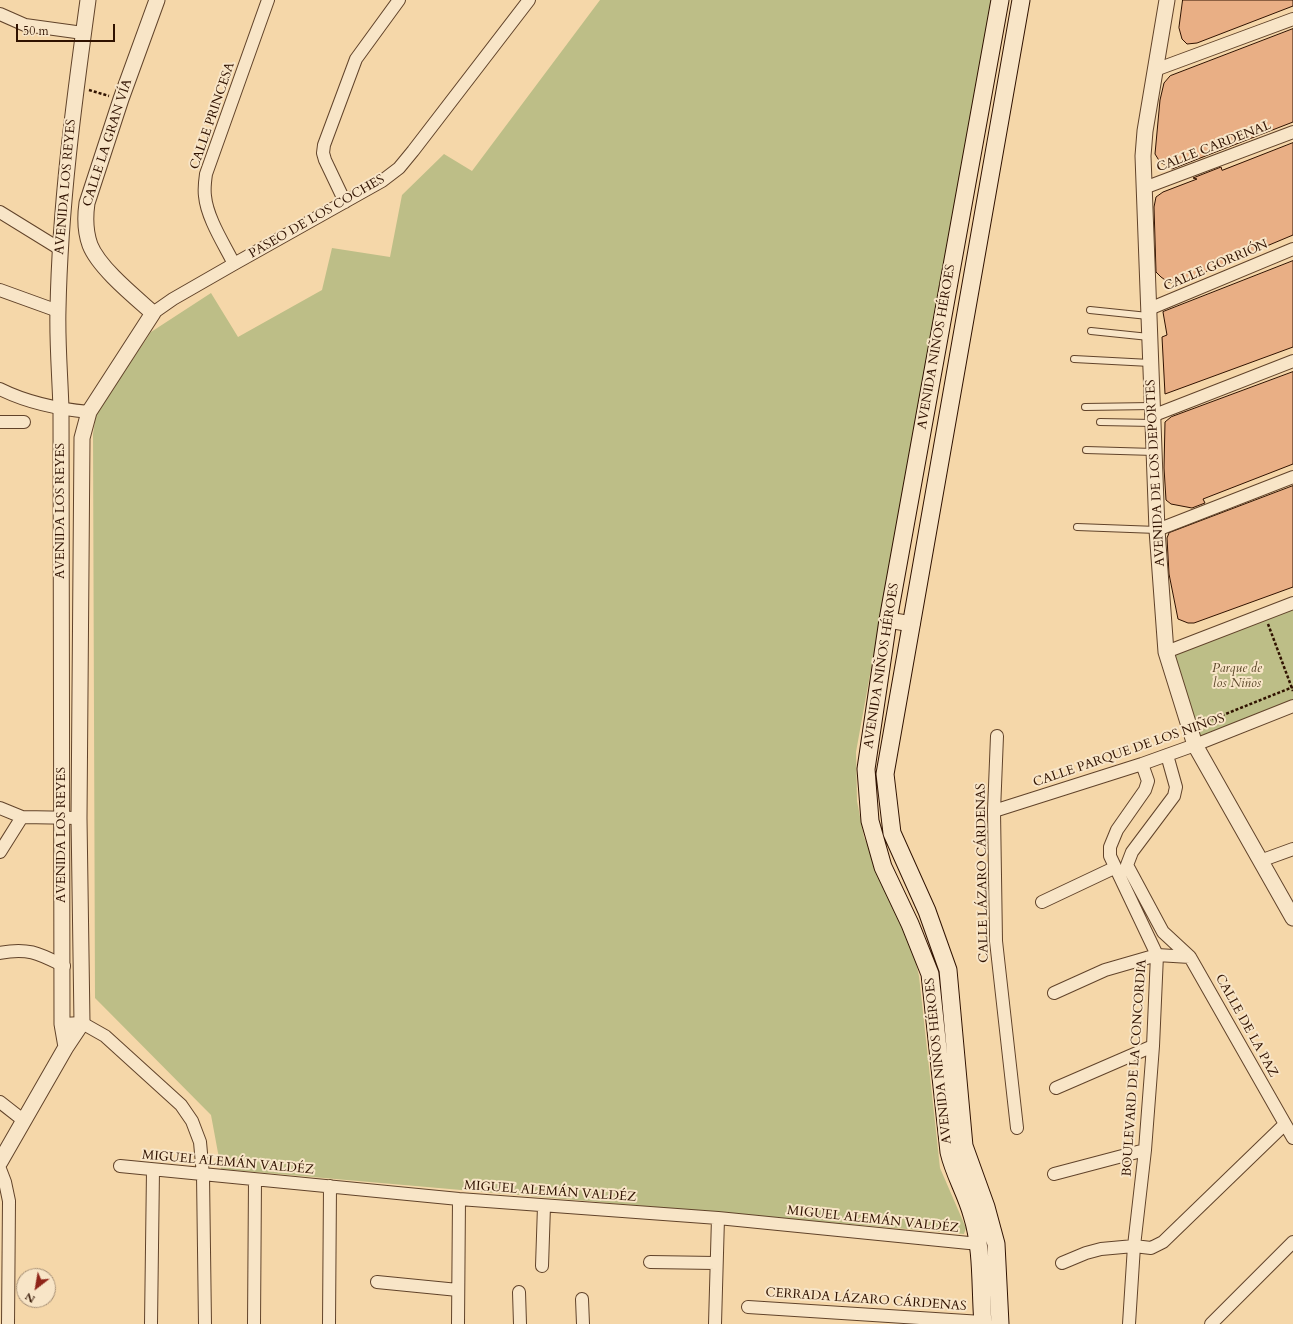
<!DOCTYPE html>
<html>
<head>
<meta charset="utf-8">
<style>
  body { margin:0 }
  #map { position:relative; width:1293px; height:1324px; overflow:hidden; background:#f5d7a9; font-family:Cardo,serif }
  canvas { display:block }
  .north { position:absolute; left:16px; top:1268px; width:40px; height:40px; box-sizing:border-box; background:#f8e5c7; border:1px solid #a89177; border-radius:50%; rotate:211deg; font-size:11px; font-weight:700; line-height:16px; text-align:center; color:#301200 }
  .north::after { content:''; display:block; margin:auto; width:14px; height:18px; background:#8f2418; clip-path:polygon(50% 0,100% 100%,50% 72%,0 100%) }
  .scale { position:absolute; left:16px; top:24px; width:99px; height:18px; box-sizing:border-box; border:2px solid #301200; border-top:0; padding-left:5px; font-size:12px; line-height:14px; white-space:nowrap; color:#301200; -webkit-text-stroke:3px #f8e5c7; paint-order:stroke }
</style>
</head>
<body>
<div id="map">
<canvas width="1293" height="1324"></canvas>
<div class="north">N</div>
<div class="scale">50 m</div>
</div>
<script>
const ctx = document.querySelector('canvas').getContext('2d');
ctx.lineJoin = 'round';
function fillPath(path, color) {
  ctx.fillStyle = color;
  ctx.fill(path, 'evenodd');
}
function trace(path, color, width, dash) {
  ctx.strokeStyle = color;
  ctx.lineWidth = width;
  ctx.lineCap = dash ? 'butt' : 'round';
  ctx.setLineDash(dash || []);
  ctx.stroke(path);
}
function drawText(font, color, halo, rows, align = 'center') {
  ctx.font = font + ' Cardo,serif';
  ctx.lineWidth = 4;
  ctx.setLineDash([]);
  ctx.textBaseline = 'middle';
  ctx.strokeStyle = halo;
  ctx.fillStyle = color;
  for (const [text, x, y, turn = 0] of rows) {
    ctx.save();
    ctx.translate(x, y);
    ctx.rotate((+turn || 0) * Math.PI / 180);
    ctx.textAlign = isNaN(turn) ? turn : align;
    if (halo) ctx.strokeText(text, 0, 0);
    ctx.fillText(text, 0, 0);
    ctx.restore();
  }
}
const green = new Path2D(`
  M600 0H992L856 752 857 801 864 837 913 951 919 976 940 1168 966 1228 964 1234 221 1169 211 1115 95 998 93 434 96 414 151 332 211 293 238 337 322 290 332 248 390 257 402 195 444 154 472 171Z
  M1293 604V706L1196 743 1170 653Z`);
const building = new Path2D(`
  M1183 0H1293V6L1197 43 1187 44 1182 39 1179 28Z
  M1293 29V122L1172 169 1160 162 1155 154 1160 100 1164 83 1170 76Z
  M1293 143V235L1176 284 1168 282 1161 277 1156 272 1154 207 1156 197 1163 192 1197 179 1193 178 1221 167 1222 170Z
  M1293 261V347L1165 394 1162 337 1167 335 1163 312Z
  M1293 372V464L1203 499 1205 503 1192 508 1171 504 1166 500 1164 468 1165 422 1171 417Z
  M1293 486V587L1194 623H1188L1178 619 1169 574 1167 538 1169 533Z`);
const path = new Path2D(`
  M89 90 109 96
  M1268 624 1293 691
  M1203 723 1293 687`);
const service = new Path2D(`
  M1090 310 1148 316
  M1091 331 1149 337
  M1074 359 1150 363
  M1085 407 1152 406
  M1100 422 1153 423
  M1086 450 1154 452
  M1077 527 1157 530`);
const minor = new Path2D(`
  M0 14 25 25 83 33
  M1155 70 1293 19
  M1144 188 1293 132
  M345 202 325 160 323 153 324 145 356 59 399 0
  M0 212 60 249
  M234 264C224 244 207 218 205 196 204 189 205 181 206 174L268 0
  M0 290 58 311
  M1149 309 1293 249
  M153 313 173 299 234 264 382 181 399 168 413 151 529 0
  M0 389C28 403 58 409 89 412
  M1152 416 1293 361
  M0 422H24
  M1157 530 1293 477
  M1166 652 1293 603
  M997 736 994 811 996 941 1017 1128
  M1167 755 1176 787 1174 796 1132 852 1127 865 1163 932 1190 957
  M0 808 22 817
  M994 811 1142 764 1195 745 1293 706
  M0 852 22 817 79 818
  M1260 861 1293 849
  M1042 902 1114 868
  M0 953C28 947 40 954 64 966
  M1054 993 1105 970 1157 955 1190 957 1293 1138
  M62 1024 82 1023 105 1036 181 1105 192 1121 200 1142 203 1175 205 1324
  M1056 1088 1153 1046
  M0 1102 23 1120
  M120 1166 459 1199 718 1218 979 1244
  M0 1169 5 1182 9 1201 8 1324
  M1054 1174 1145 1150
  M650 1262 715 1263
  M1062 1263 1086 1253 1101 1249 1134 1246 1151 1248 1163 1242 1285 1124
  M542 1266 544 1206
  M377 1282 458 1290
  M519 1292 520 1324
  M582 1299 583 1324
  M748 1307 982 1322
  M151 1324 153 1170
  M254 1324 255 1180
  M329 1324 330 1186
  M458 1324 459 1199
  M715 1324 718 1218
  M1129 1324 1134 1246 1145 1150 1153 1046 1157 955 1110 856V847L1117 830 1145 790 1148 781 1142 764
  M1211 1324 1293 1242`);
const tertiary = new Path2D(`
  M1167 0 1145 131 1143 156 1157 530 1166 652 1195 745 1293 918
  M888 620 912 624
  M66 1047 62 1024 61 409C60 376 57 342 58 309 60 205 74 102 88 0
  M0 1162 66 1047 82 1023 79 818 82 438 89 412 153 313C135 297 99 268 90 245 85 231 85 217 87 203L121 99 157 0`);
const secondary = new Path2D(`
  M983 1324C980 1288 983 1250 972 1215 966 1193 954 1174 949 1152L930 974 910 924 883 867 870 821 866 769 888 620 1000 0
  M1000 1324 996 1244 986 1207 964 1146 948 970 927 911 892 833 885 774 1021 0`);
const streetNames = [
  ["CALLE PRINCESA",213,116,-71],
  ["CALLE LA GRAN VÍA",108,143,-72],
  ["CALLE CARDENAL",1214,147,-21],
  ["AVENIDA LOS REYES",66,187,-85],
  ["PASEO DE LOS COCHES",317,217,-30],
  ["CALLE GORRIÓN",1216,266,-23],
  ["AVENIDA NIÑOS HÉROES",937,347,-80],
  ["AVENIDA DE LOS DEPORTES",1156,473,-93],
  ["AVENIDA LOS REYES",61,511,-90],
  ["AVENIDA NIÑOS HÉROES",882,666,-81],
  ["CALLE PARQUE DE LOS NIÑOS",1129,751,-19],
  ["AVENIDA LOS REYES",62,835,-90],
  ["CALLE LÁZARO CÁRDENAS",983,873,-91],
  ["CALLE DE LA PAZ",1246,1026,61],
  ["AVENIDA NIÑOS HÉROES",939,1061,-96],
  ["BOULEVARD DE LA CONCORDIA",1135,1068,-86],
  ["MIGUEL ALEMÁN VALDÉZ",228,1163,5],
  ["MIGUEL ALEMÁN VALDÉZ",550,1192,4],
  ["MIGUEL ALEMÁN VALDÉZ",873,1220,6],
  ["CERRADA LÁZARO CÁRDENAS",866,1300,4]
];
const parkNames = [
  ["Parque de",1237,669],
  ["los Niños",1237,684]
];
fillPath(green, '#bdbe87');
fillPath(building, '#e9af85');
trace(building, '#301200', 1);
trace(service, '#61432a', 8);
trace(minor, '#61432a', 14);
trace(tertiary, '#61432a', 17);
trace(secondary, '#301200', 19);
trace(path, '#301200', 2.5, [3, 2]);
trace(service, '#f8e5c7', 6);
trace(minor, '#f8e5c7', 12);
trace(tertiary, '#f8e5c7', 15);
trace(secondary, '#f8e5c7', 17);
drawText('13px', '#301200', '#f8e5c7', streetNames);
drawText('italic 13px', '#5a4628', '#f8e5c7', parkNames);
</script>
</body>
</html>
